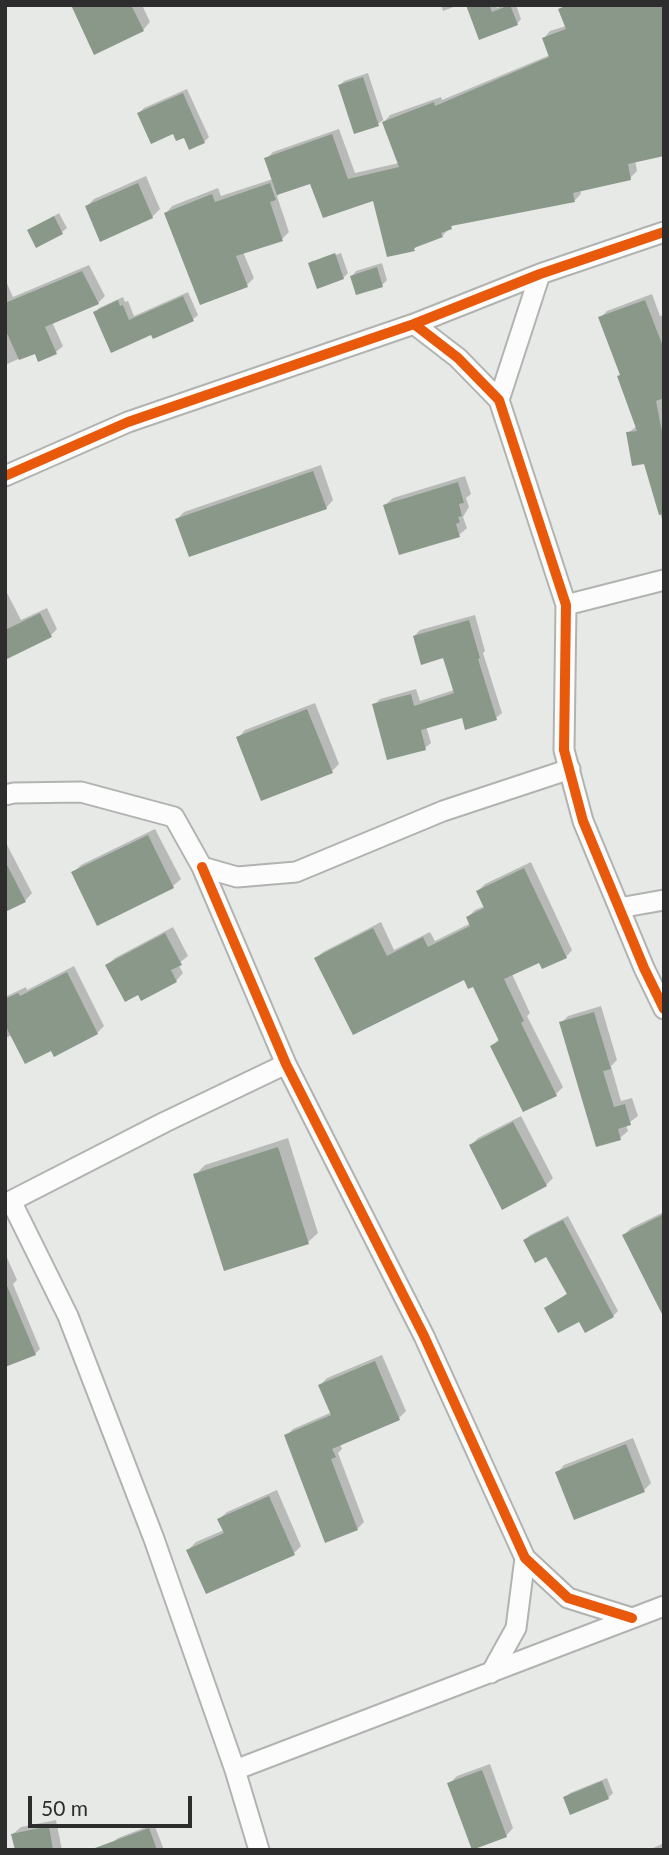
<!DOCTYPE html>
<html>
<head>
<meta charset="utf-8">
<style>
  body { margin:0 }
  #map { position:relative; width:669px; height:1855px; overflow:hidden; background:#e7e9e7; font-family:Lato,sans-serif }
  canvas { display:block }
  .frame { position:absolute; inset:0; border:7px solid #2c2d2c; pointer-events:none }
  .scale { position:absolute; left:28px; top:1796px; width:164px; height:32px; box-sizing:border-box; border:4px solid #2c2d2c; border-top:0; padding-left:9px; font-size:21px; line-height:24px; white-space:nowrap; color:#2c2d2c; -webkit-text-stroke:5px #e6eae6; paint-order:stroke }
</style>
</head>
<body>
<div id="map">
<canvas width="669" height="1855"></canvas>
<div class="frame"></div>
<div class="scale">50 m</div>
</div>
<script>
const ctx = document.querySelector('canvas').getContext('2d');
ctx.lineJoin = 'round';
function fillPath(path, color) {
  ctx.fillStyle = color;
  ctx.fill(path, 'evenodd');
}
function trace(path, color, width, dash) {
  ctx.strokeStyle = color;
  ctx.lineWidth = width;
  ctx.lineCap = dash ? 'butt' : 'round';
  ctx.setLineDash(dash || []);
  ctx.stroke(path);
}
const shadow = new Path2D(`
  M73 5H142L150 22 143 30Z
  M441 5H459L443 11Z
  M466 5H496L497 8 505 5H516L521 19 517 24 480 38Z
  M565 5H664L635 160 637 171 630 178 580 190 581 194 575 200 454 224 442 236 419 244 414 249 374 198 311 181 281 192 277 196 289 232 282 239 243 252 254 278 247 285 166 213 172 206 218 188 221 196 273 179 266 159 273 152 339 129 355 173 399 163 383 120 378 124 355 132 340 85 344 81 368 73 384 122 390 115 441 97 442 100 550 55 544 38 550 31 566 26 560 10Z
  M187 89 209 137 204 142 174 132 139 113 144 108Z
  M146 176 160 209 152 217 87 206 94 199Z
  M59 213 67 228 62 232 29 231Z
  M341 253 348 273 343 278 310 263 313 260V263Z
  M382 263 387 280 382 285 352 276 356 271Z
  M89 265 105 296 98 303 52 322 63 346 56 352 36 351 5 365V279L13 297Z
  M188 292 198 315 193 319 152 333 95 313 99 308 123 297 125 302 128 301 134 316Z
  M652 294 660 316 664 315 663 523 645 462 628 433 637 426 622 374 600 318 607 311Z
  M321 465 333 500 326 508 177 519 184 512Z
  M465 476 471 494 466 498 469 507 463 517 467 528 459 535 385 505 393 498Z
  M5 589 21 620 47 608 57 629 50 636 5 658Z
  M475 615 485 651 483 653 502 713 496 718 463 715 426 726 431 743 425 748 374 705 380 699 416 689 420 701 454 690 444 656 414 636 420 630Z
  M315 703 339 764 332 771 238 738 245 730Z
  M155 829 181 879 173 886 98 923 73 873 81 865Z
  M5 841 32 893 25 901 5 910Z
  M531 862 572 950 566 957 540 961 512 974 530 1013 527 1016 563 1087 556 1094 492 1046 500 1038 474 984 464 977 316 958 323 952 381 922 394 950 430 932 435 941 471 923 468 917 475 910 485 906 478 891 485 884Z
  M173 927 188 956 178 964 183 973 176 981 107 965 115 958Z
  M74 966 104 1026 97 1033 52 1048 12 1035 5 1038V997L26 987 27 990Z
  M601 1006 617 1060 611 1066 621 1101 632 1098 638 1116 626 1125 628 1131 620 1138 561 1023 568 1016Z
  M521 1116 553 1178 546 1185 471 1145 478 1138Z
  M288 1138 318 1233 308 1242 195 1175 205 1165Z
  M664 1212V1297L624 1235 631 1228Z
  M568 1216 618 1311 613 1316 580 1319 546 1308 568 1293 547 1255 525 1240 530 1235Z
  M5 1253 17 1280 13 1284 40 1349 35 1354 5 1365Z
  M382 1355 406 1411 399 1418 340 1444 342 1449 338 1453 364 1522 357 1529 286 1436 293 1429 332 1412 320 1385 327 1378Z
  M633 1438 651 1483 644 1490 557 1473 564 1465Z
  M277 1490 301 1546 294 1553 188 1550 196 1542 224 1530 219 1519 227 1512Z
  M490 1764 513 1828 506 1836 449 1784 457 1776Z
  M607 1778 613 1793 608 1798H565L570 1793Z
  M56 1820 62 1850H16L13 1834 21 1827Z
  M154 1824 164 1850H116L113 1842 118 1838Z
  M664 1843V1850H649Z`);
const building = new Path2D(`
  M71 5H131L144 31 94 55Z
  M466 5H489L492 12 510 5 518 25 479 40Z
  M568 5H664V156L628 164 631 180 573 193 575 202 451 226 452 229 441 233 443 237 414 248 415 251 387 257 373 201 323 218 310 184 277 195 264 158 332 134 348 179 399 167 382 122 434 102 435 106 549 57 542 38 566 29 558 9Z
  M363 77 379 126 354 134 338 85Z
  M183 93 205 143 189 150 184 138 176 141 173 134 151 144 137 113Z
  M138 183 153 218 100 242 85 206Z
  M270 183 276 200 270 202 283 241 236 256 248 287 200 305 164 213 212 194 215 202Z
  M54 216 63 234 36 248 27 230Z
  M335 253 344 279 317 289 308 263Z
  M377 267 383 287 356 295 350 276Z
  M82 271 99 304 45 327 57 354 38 362 35 354 19 360 5 329V303Z
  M183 296 194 321 153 339 151 335 111 353 93 312 118 300 120 306 123 305 129 320Z
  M645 300 664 349V398L656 401 664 442V514L659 515 644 464 632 466 626 432 637 431 617 376 620 375 598 317Z
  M313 471 327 509 189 557 175 519Z
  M458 482 464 503 459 504 462 516 458 517 460 522 456 524 460 537 399 555 383 505Z
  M40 613 52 637 5 660V630Z
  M469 620 480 658 478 659 497 720 465 730 462 718 421 730 426 750 387 760 372 704 411 694 414 706 454 693 443 658 421 665 413 636Z
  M307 709 333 773 261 801 236 737Z
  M148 835 174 888 97 926 71 872Z
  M5 861 26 902 5 912Z
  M524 868 567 958 542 969 539 963 504 979 524 1021 521 1023 557 1096 523 1112 490 1046 499 1041 473 987 468 989 464 980 353 1035 314 958 373 928 387 956 423 937 428 947 470 926 466 917 484 908 476 891Z
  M165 933 182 965 171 970 177 982 141 1001 138 995 125 1002 105 965Z
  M67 972 98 1034 54 1057 51 1051 25 1064 5 1025V999L18 993 20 996Z
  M594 1012 611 1069 603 1071 614 1107 625 1104 631 1125 618 1129 621 1140 596 1147 559 1022Z
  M513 1122 547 1186 502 1210 469 1145Z
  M278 1147 309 1244 224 1271 193 1174Z
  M664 1214V1318L622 1235Z
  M563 1220 614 1317 585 1333 579 1322 558 1333 544 1308 567 1294 546 1257 535 1263 523 1240Z
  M5 1281 36 1355 5 1367Z
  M375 1361 400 1420 332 1449 336 1457 331 1459 358 1530 325 1543 284 1435 331 1415 318 1385Z
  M626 1444 645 1492 574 1520 555 1472Z
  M269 1496 295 1555 206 1594 186 1550 224 1533 217 1519Z
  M482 1770 507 1837 472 1850 447 1783Z
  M602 1781 609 1799 570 1815 563 1797Z
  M49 1826 53 1850H15L11 1834Z
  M149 1828 157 1850H96L95 1848Z`);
const minor = new Path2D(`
  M414 324 458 358 499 400 566 605 564 750 583 821 644 968 664 1009
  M499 400 540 274
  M5 476 128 422 414 324 540 274 664 232
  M566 605 664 580
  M5 795 14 793 81 792 174 817 202 867 237 877 296 872 443 811 570 769
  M202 867 286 1064 424 1336 525 1558 568 1598 632 1618
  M619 908 664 900
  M11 1201 68 1316 154 1539 235 1770 259 1850
  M5 1204 165 1122 286 1064
  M491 1673 516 1628 525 1558
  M235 1770 664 1606`);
const cycleway = new Path2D(`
  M414 324 458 358 499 400 566 605 564 750 583 821 644 968 664 1009
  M5 476 128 422 414 324 540 274 664 232
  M202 867 286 1064 424 1336 525 1558 568 1598 632 1618`);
fillPath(shadow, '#0003');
fillPath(building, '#8a9889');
trace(minor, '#b1b3b1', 23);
trace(minor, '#fbfcfb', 19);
trace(cycleway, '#e8590c', 10);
</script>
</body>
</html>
